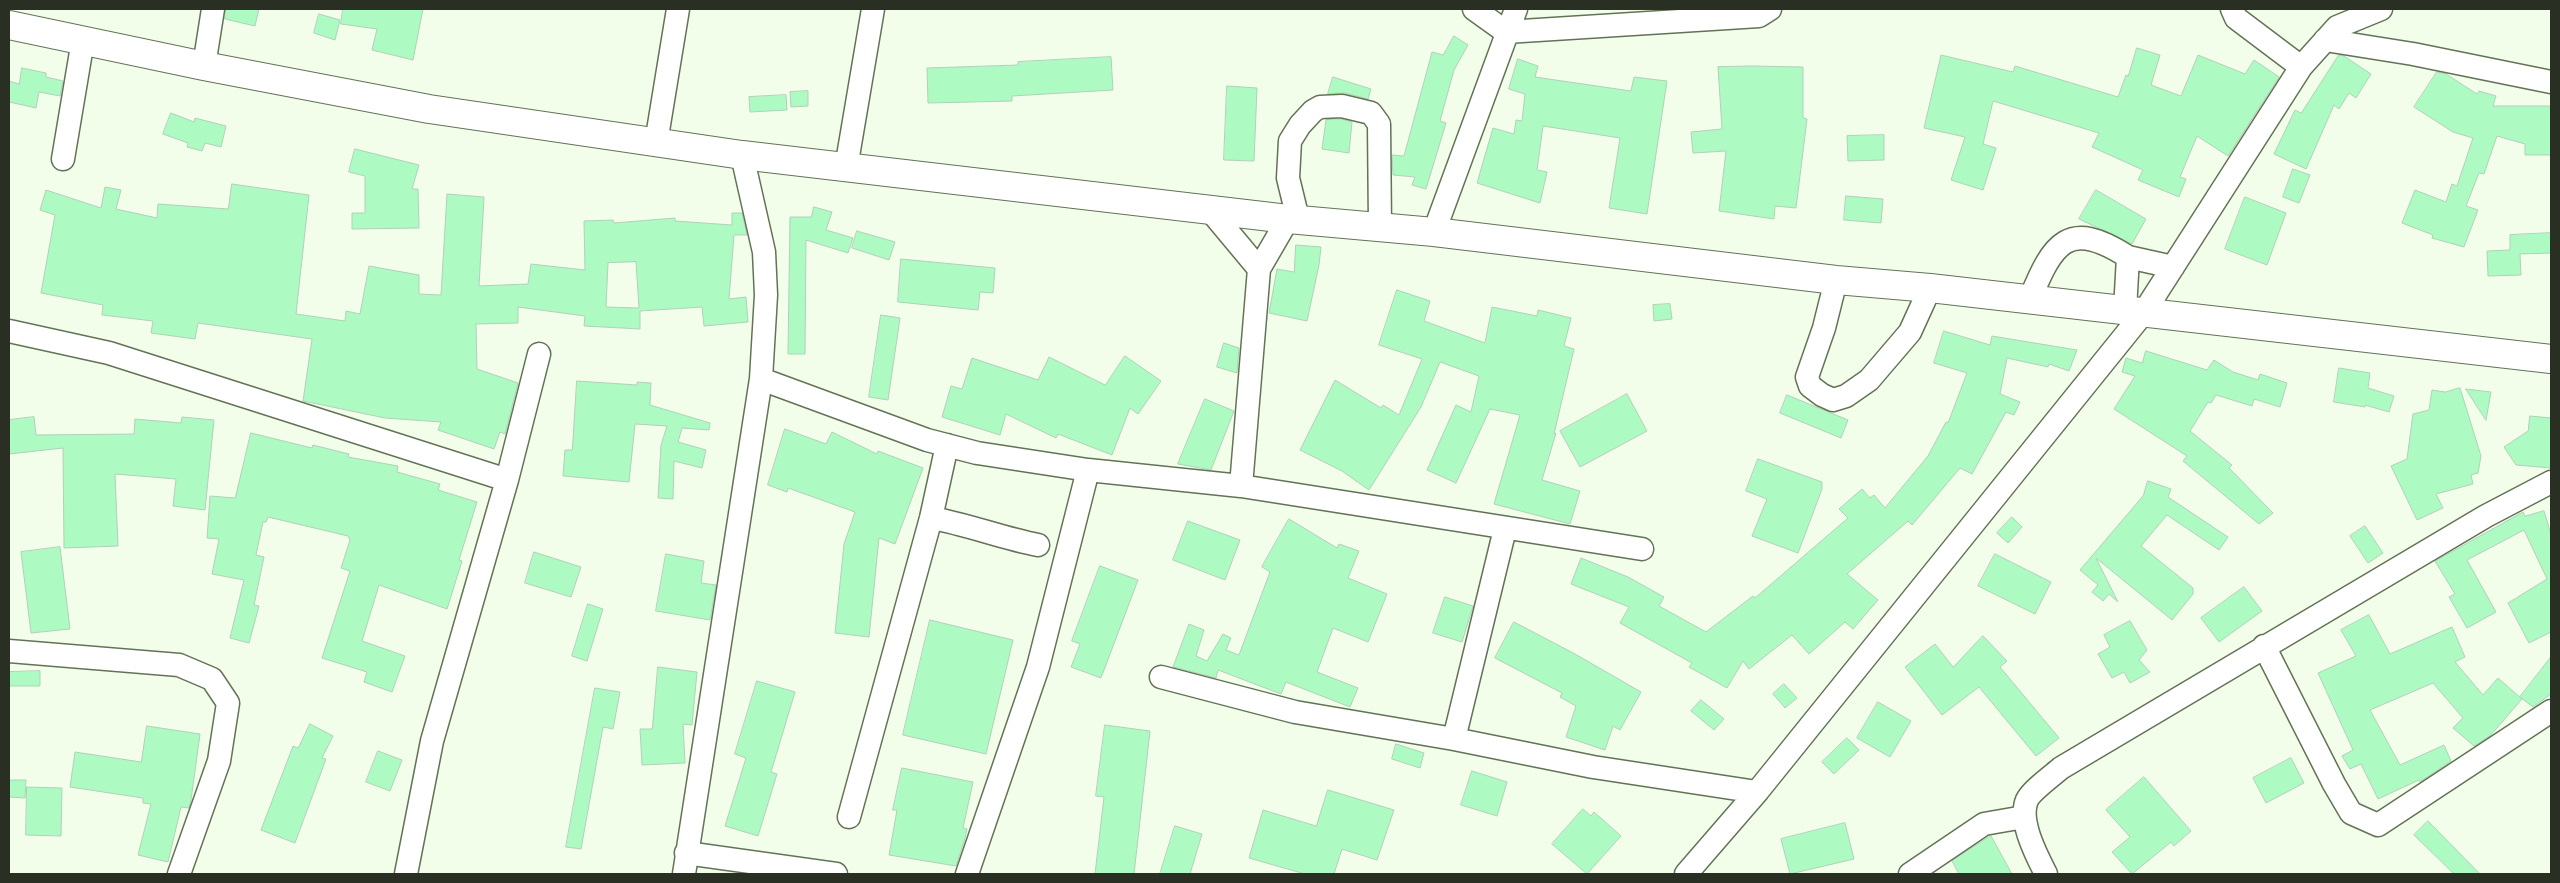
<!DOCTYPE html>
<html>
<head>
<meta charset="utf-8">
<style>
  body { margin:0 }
  #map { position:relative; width:2560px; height:883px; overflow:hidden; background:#f3feea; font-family:"Sofia Sans Condensed",sans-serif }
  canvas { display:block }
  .frame { position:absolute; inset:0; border:10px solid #293023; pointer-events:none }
</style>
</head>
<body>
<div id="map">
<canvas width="2560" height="883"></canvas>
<div class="frame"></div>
</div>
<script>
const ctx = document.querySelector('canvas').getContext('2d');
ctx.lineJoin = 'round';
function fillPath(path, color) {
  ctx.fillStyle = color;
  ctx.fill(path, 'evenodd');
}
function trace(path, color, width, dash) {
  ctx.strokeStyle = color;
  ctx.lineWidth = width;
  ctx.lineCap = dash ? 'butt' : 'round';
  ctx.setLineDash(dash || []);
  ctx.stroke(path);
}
const building = new Path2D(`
  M226 9H259L255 26 225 19Z
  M343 9H423L413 60 372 50 377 29 341 24Z
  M319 14 340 20 335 40 314 33Z
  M1454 36 1468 45 1454 70 1440 121 1446 123 1426 189 1412 185 1415 177 1393 175 1392 155 1404 156 1432 52 1443 55Z
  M2137 48 2160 55 2151 85 2181 96 2198 55 2245 74 2254 60 2279 77 2228 156 2197 136 2180 177 2186 179 2179 197 2138 180 2143 170 2092 147 2099 133 1993 101 1983 144 1996 148 1983 190 1951 180 1965 137 1924 128 1941 55 2013 72 2015 66 2118 97 2126 75 2128 76Z
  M2339 55 2344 56 2371 74 2356 98 2349 93 2339 109 2334 105 2306 169 2274 154 2295 110 2301 113Z
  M1111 57 1113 90 1012 96V101L928 103 927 68 1018 65V62Z
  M1518 59 1538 66 1535 77 1631 91 1634 77 1667 81 1647 214 1609 208 1620 138 1543 126 1537 170 1547 172 1540 203 1477 183 1493 128 1514 134 1516 120 1522 121 1525 94 1509 89Z
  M1753 66 1803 67V118L1807 119 1796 208 1775 206 1774 219 1719 211 1726 151 1693 153 1691 132 1722 129 1718 67Z
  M22 68 46 73V77L63 81 60 96 39 92 36 108 9 102V81L19 84Z
  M2437 72 2446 74 2477 94 2479 91 2496 96 2493 106H2551V155H2525V144L2497 136 2484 174 2479 173 2466 206 2478 210 2464 247 2432 238 2433 235 2402 223 2415 190 2446 202 2452 184 2457 186 2473 138 2453 132 2414 107Z
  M1333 77 1371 89 1368 99 1345 93 1328 94Z
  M1227 86 1257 88 1254 161 1224 160Z
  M808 91V106L791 107 790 92Z
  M786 95 787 110 750 112 749 97Z
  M171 113 194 122 195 118 226 126 221 147 205 143 202 151 187 147 188 143 163 134Z
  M1341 119 1352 122 1349 153 1322 149 1326 120Z
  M1884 135V160L1848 161 1847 136Z
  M355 149 419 165 412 189H418L419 228 352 229V213H365V176L349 172Z
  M2293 169 2310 175 2299 203 2283 197Z
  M232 184 309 195 296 314 345 321 346 311 360 314 369 266 419 275V294L441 295 447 194 484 197 479 286 528 284 531 264 585 270 584 221 613 220 614 223 675 218V221L732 225V213H742L747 235H734L729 299 746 297 748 322 704 326 702 307 640 311V329L584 326 585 316 518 307V323L476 324 477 369 518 383 505 434 500 432 494 449 438 430 441 422 385 418 303 401 312 339 198 323 195 339 151 333 153 321 102 315 103 305 41 293 55 215 40 210 46 190 101 208 105 187 121 190 116 209 157 218 158 204 228 209ZM636 262 639 308 606 307 608 263Z
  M2096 190 2146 219 2132 244 2079 219Z
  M1846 196 1883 199 1881 223 1844 220Z
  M2245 197 2286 213 2267 265 2225 249Z
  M814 207 832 212 826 230 853 238 848 253 806 240 805 354H788L790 217H811Z
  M857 231 895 242 889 260 852 248Z
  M2551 233V253L2520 254 2521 275 2488 276 2487 251 2510 250V235Z
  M1296 245 1321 247 1319 265 1307 321 1269 313 1277 269 1294 272Z
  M901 259 995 268 993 293 980 292 978 310 898 302Z
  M1397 290 1430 301 1424 321 1485 343 1492 307 1537 316 1538 310 1571 318 1564 346 1574 349 1554 434 1556 433 1542 480 1580 491 1570 524 1494 504 1520 415 1490 409 1456 483 1427 470 1456 405 1471 412 1479 376 1440 362 1421 407 1369 490 1342 471 1300 450 1335 380 1381 408 1383 405 1399 415 1422 359 1379 345Z
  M1670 304 1672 319 1654 321 1653 305Z
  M881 315 900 318 888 400 869 397Z
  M1944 331 1990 345 1992 336 2077 350 2069 371 2049 364 2048 367 2007 358 2000 394 2020 402 2014 415 2006 412 1972 474 1960 468 1912 525 1908 521 1847 574 1878 600 1853 629 1845 622 1809 654 1792 635 1749 669 1743 661 1727 688 1689 667 1692 663 1620 623 1629 607 1571 584 1581 558 1628 577 1664 597 1659 606 1706 632 1753 596 1755 598 1848 518 1839 509 1862 489 1870 498 1874 495 1885 508 1928 456 1946 422 1948 423 1967 373 1934 363Z
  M1224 343 1239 348 1237 373 1217 367Z
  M2146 351 2207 370 2214 360 2233 372 2258 380 2260 374 2287 383 2280 407 2254 399 2252 406 2216 395 2211 403 2208 402 2190 431 2232 465 2229 468 2273 513 2259 524 2183 461 2187 456 2114 409 2135 376 2122 372 2126 358 2142 363Z
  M1125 356 1161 381 1138 414 1130 408 1112 455 1058 434 1056 438 1006 414 1000 435 942 417 951 386 962 389 972 358 1038 380 1049 357 1105 385Z
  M2339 368 2370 373 2368 388 2394 396 2389 412 2365 405V407L2334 402Z
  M577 381 637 385V382L651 383 650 405 710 423 709 430 682 428 678 442 706 450 702 468 674 461 673 499 658 498 661 445 667 426 635 424 629 482 563 476 565 450H572Z
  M2460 388 2481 456 2478 473 2471 475 2473 484 2436 494 2443 508 2417 520 2391 466 2407 459 2413 414 2429 410 2432 390 2445 392Z
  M2466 389 2491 392 2486 420Z
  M1627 394 1647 431 1580 467 1560 431Z
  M1787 395 1848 420 1841 438 1780 413Z
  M1205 399 1234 411 1211 470 1178 464Z
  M2530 416 2551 418V468L2516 465 2504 447 2528 431Z
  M34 417 36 435 134 434 135 419 181 423 182 417 214 420 205 510 173 506 176 479 115 474 118 546 64 548 63 448 9 454V420Z
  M785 429 826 444 832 432 877 454 878 451 923 468 895 544 879 538 869 637 835 633 844 544 855 512 788 488 787 492 768 485Z
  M251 433 312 448 313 445 349 454 348 457 398 466 397 472 440 484 438 490 477 502 459 560 462 561 447 609 379 585 362 641 405 656 392 692 364 682 367 672 322 658 350 571 341 568 350 540 348 536 268 517 266 522H263L256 555 264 557 254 605 259 606 249 643 230 638 244 580 212 574 219 539 207 538 210 496 235 498Z
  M1758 459 1822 482V489L1798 553 1752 536 1767 499 1746 491Z
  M2148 481 2171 489 2168 497 2228 537 2219 550 2167 515 2141 546 2193 588V594L2172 620 2096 558 2118 602 2109 594 2103 601 2092 592 2098 585 2080 570 2143 496Z
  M2544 511 2551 534V632L2529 643 2508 603 2547 579 2524 530 2467 560 2496 612 2467 628 2449 597 2455 594 2435 561 2523 512 2525 516Z
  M2012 517 2022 527 2008 543 1997 533Z
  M1289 519 1337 548 1339 544 1359 551 1348 578 1387 594 1368 642 1333 628 1317 672 1358 688 1350 707 1286 682 1281 694 1218 670 1216 678 1173 667 1189 624 1204 630 1196 656 1207 661 1223 634 1231 638 1226 650 1239 655 1270 572 1262 567Z
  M1188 521 1240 540 1225 580 1173 560Z
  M2365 526 2383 553 2368 563 2350 536Z
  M60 547 70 629 31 633 21 552Z
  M534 552 581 567 571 597 525 583Z
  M666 554 704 561 701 583 716 585 710 620 656 611Z
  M1995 554 2051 582 2035 614 1978 586Z
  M1100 566 1138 580 1101 678 1071 667 1080 644 1072 641Z
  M2244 587 2262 611 2219 642 2201 618Z
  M1445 597 1473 606 1462 642 1433 633Z
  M588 604 603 609 587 661 572 656Z
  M2369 615 2390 654 2452 627 2465 657 2455 662 2483 695 2498 678 2522 699 2490 736 2474 746 2453 728 2463 718 2433 683 2370 710 2400 765 2444 745 2451 761 2420 782 2419 780 2378 799 2361 764 2350 769 2342 756 2353 750 2318 673 2356 656 2341 630Z
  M930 620 1013 640 986 754 903 735Z
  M2130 621 2147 650 2139 660 2150 672 2130 683 2124 672 2112 678 2098 654 2110 647 2104 635Z
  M1514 622 1575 654 1641 692 1620 730 1613 726 1605 750 1566 737 1576 706 1560 697 1562 693 1495 658Z
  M1983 636 2007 661 2000 667 2059 738 2036 756 1979 687 1942 715 1905 667 1935 644 1953 667Z
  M2551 657V694L2533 707 2520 697Z
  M658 667 697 672 692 725 683 724 685 763 642 765 640 729H652Z
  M40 671V686H9V672Z
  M757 681 795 692 771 772 777 774 758 836 725 826 746 758 735 754Z
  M1784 684 1797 698 1785 708 1773 694Z
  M595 688 620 692 613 729 603 727 581 849 566 847Z
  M1701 700 1724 719 1714 730 1691 711Z
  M1878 702 1911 721 1890 757 1857 738Z
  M310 724 333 736 322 758 326 759 295 843 261 830 293 746 298 748Z
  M1105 725 1150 731 1134 874H1095L1104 797 1096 796Z
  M147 726 200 734 191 800 189 808 181 807 168 862 138 855 151 804 143 803V798L70 787 75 752 141 762Z
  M1847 738 1859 750 1834 774 1822 762Z
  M1396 744 1424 753 1420 768 1392 759Z
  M378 751 402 760 390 791 366 782Z
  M2291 758 2304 783 2266 803 2253 778Z
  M902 768 973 782 963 828 967 829 965 838 956 866 889 855 897 810H893Z
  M1472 771 1507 782 1497 816 1461 805Z
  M2144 777 2191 831 2174 846 2171 842 2132 874 2112 852 2130 837 2106 810Z
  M9 780H26L25 798 9 797Z
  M27 787 62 788 61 836 26 835Z
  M1328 790 1394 810 1377 860 1342 849 1334 874H1305L1249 858 1263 810 1316 826Z
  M1583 809 1591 816 1594 812 1621 836 1587 874 1552 844Z
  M2428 821 2480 874H2454L2414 835Z
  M1845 823 1854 859 1790 874 1781 839Z
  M1175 826 1202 834 1190 874H1160Z
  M1991 836 2012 874H1959L1952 861Z`);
const minor = new Path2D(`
  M1474 9 1506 32 1759 16 1770 9
  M2232 9 2236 18 2301 67
  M2325 40 2413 54 2551 82
  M204 66 213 9
  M656 143 678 9
  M63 159 83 40
  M846 168 873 9
  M1209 209 1259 269 1241 486
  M1298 219 1288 178 1290 141 1300 125 1313 111 1320 107 1342 106 1371 113 1379 124 1380 227
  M1434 232 1516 9
  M2128 257 2173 267
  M1259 269 1288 219
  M1836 280 1824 328 1807 377 1810 386 1822 395 1833 400 1846 396 1869 380 1910 332 1930 288
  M2030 299C2053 243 2068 218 2128 257L2125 310
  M9 331 109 353 507 480
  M761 379 927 440 977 453 1088 470 1241 486 1642 549
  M931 518C967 524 1001 538 1038 545
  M2264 646 2334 784 2351 813 2378 825 2551 711
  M9 651 179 665 212 679 228 703 219 761 179 874
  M1161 677 1295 712 1454 739 1593 767 1757 792
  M1454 739 1505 529
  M849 817 931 518 947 445
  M686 853 836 874
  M406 874 432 741 507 480 539 354
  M684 874 761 379 766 295 764 252 742 155
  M967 874 1038 667 1088 470
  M1686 874 1757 792 2144 312 2301 67 2337 27 2381 9
  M1910 874 1984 824 2024 817
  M2046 874C2037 856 2018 821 2027 800 2031 791 2053 775 2061 768L2486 516 2551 482`);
const major = new Path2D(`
  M9 25 204 66 429 109 742 155 1288 219 1434 232 1836 280 1930 288 2551 359`);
fillPath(building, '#adfac2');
trace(building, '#b0d1b8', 1);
trace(minor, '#637356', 25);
trace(major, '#637356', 30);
trace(minor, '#fff', 22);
trace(major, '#fff', 28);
</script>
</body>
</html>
